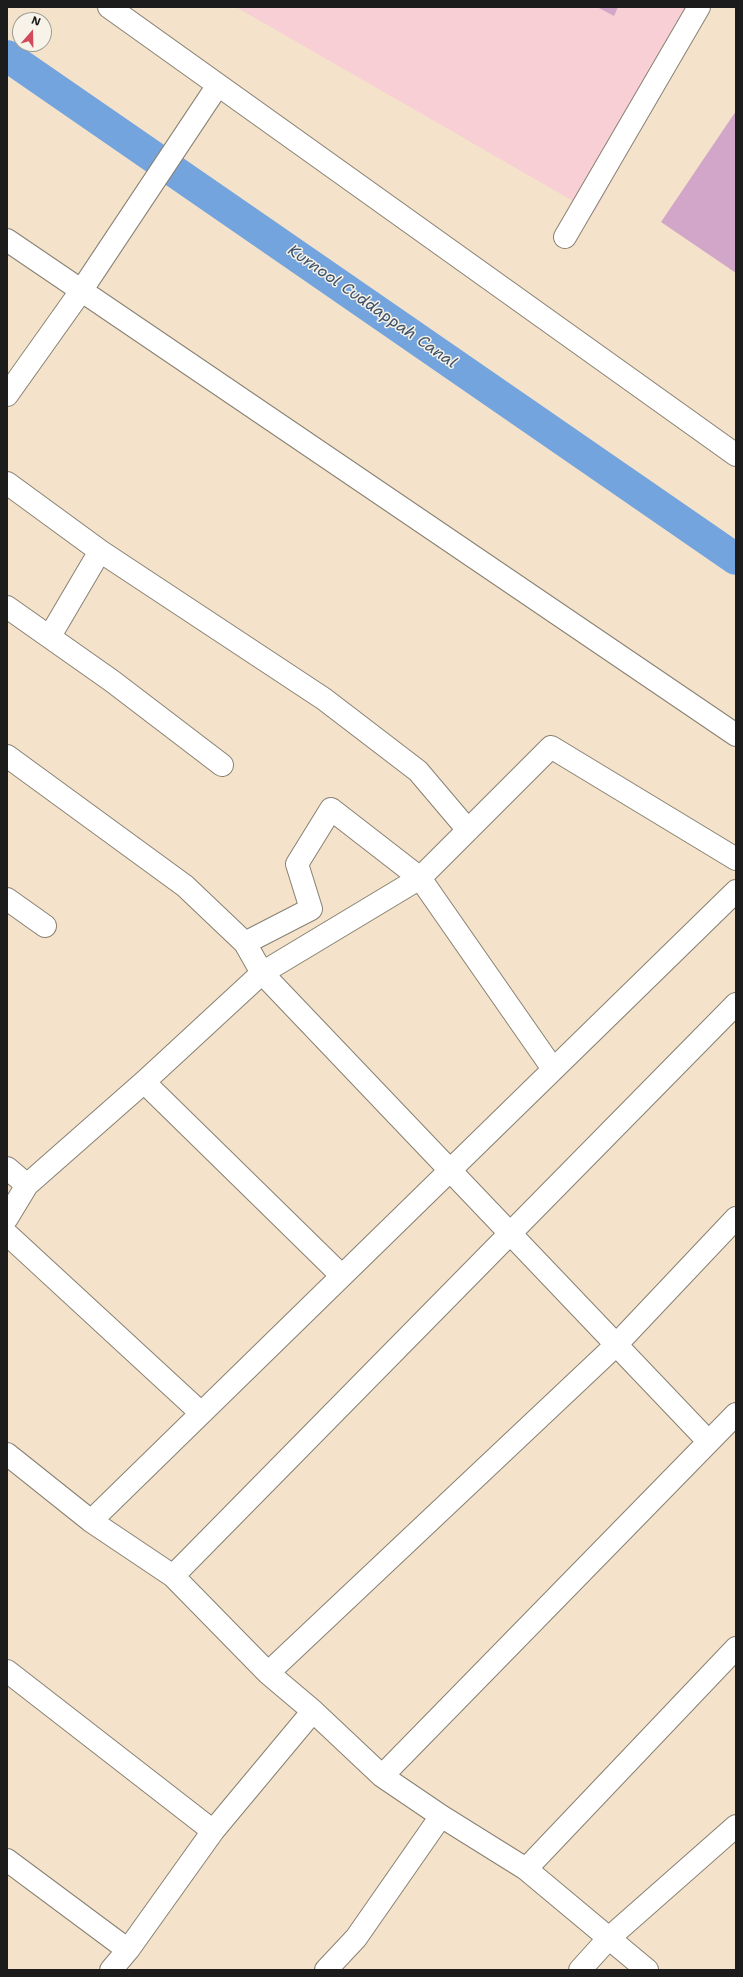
<!DOCTYPE html>
<html>
<head>
<meta charset="utf-8">
<style>
  body { margin:0 }
  #map { position:relative; width:743px; height:1977px; overflow:hidden; background:#f4e3ca; font-family:"Shantell Sans",sans-serif }
  canvas { display:block }
  .frame { position:absolute; inset:0; border:8px solid #1c1c1c; pointer-events:none }
  .north { position:absolute; left:12px; top:12px; width:40px; height:40px; box-sizing:border-box; background:#f7f3e8; border:1px solid #9f9d96; border-radius:50%; rotate:20deg; font-size:11px; font-weight:700; line-height:16px; text-align:center; color:#1c1c1c }
  .north::after { content:''; display:block; margin:auto; width:14px; height:18px; background:#d1495b; clip-path:polygon(50% 0,100% 100%,50% 72%,0 100%) }
</style>
</head>
<body>
<div id="map">
<canvas width="743" height="1977"></canvas>
<div class="frame"></div>
<div class="north">N</div>
</div>
<script>
const ctx = document.querySelector('canvas').getContext('2d');
ctx.lineJoin = 'round';
function fillPath(path, color) {
  ctx.fillStyle = color;
  ctx.fill(path, 'evenodd');
}
function trace(path, color, width, dash) {
  ctx.strokeStyle = color;
  ctx.lineWidth = width;
  ctx.lineCap = dash ? 'butt' : 'round';
  ctx.setLineDash(dash || []);
  ctx.stroke(path);
}
function drawText(font, color, halo, rows, align = 'center') {
  ctx.font = font + ' "Shantell Sans",sans-serif';
  ctx.lineWidth = 3;
  ctx.setLineDash([]);
  ctx.textBaseline = 'middle';
  ctx.strokeStyle = halo;
  ctx.fillStyle = color;
  for (const [text, x, y, turn = 0] of rows) {
    ctx.save();
    ctx.translate(x, y);
    ctx.rotate((+turn || 0) * Math.PI / 180);
    ctx.textAlign = isNaN(turn) ? turn : align;
    if (halo) ctx.strokeText(text, 0, 0);
    ctx.fillText(text, 0, 0);
    ctx.restore();
  }
}
const built = new Path2D(`
  M236 7H708L594 213Z`);
const canal = new Path2D(`
  M7 56 736 559`);
const building = new Path2D(`
  M597 7H618L614 16Z
  M736 111V273L661 222Z`);
const minor = new Path2D(`
  M109 7 736 455
  M565 237 699 7
  M7 240 736 735
  M7 395 81 291 218 85
  M7 483 100 551 324 699 418 771 468 830
  M7 607 112 681 222 765
  M50 636 100 551
  M7 756 185 886 245 943 262 973 708 1441
  M7 899 45 926
  M245 943 311 909 297 864 331 809 420 878 553 1069
  M144 1082 341 1275
  M7 1168 27 1185
  M7 1218 27 1185 144 1082 262 973 420 878 551 747 736 859
  M7 1234 200 1412
  M7 1454 91 1521 173 1576 268 1673 313 1711 382 1776 441 1816 526 1869 647 1970
  M91 1521 736 891
  M173 1576 736 1004
  M7 1671 213 1831
  M268 1673 616 1345 736 1218
  M382 1776 736 1414
  M7 1860 128 1950
  M526 1869 736 1648
  M111 1970 128 1950 213 1831 313 1711
  M326 1970 356 1938 441 1816
  M580 1970 609 1938 736 1826`);
const waterNames = [
  ["Kurnool Cuddappah Canal",372,307,35]
];
fillPath(built, '#f7cfd4');
trace(canal, '#74a4de', 32);
fillPath(building, '#d1a6c8');
trace(minor, '#888073', 24);
trace(minor, '#fff', 22);
drawText('italic 16px', '#3f526a', '#f7f3e8', waterNames);
</script>
</body>
</html>
